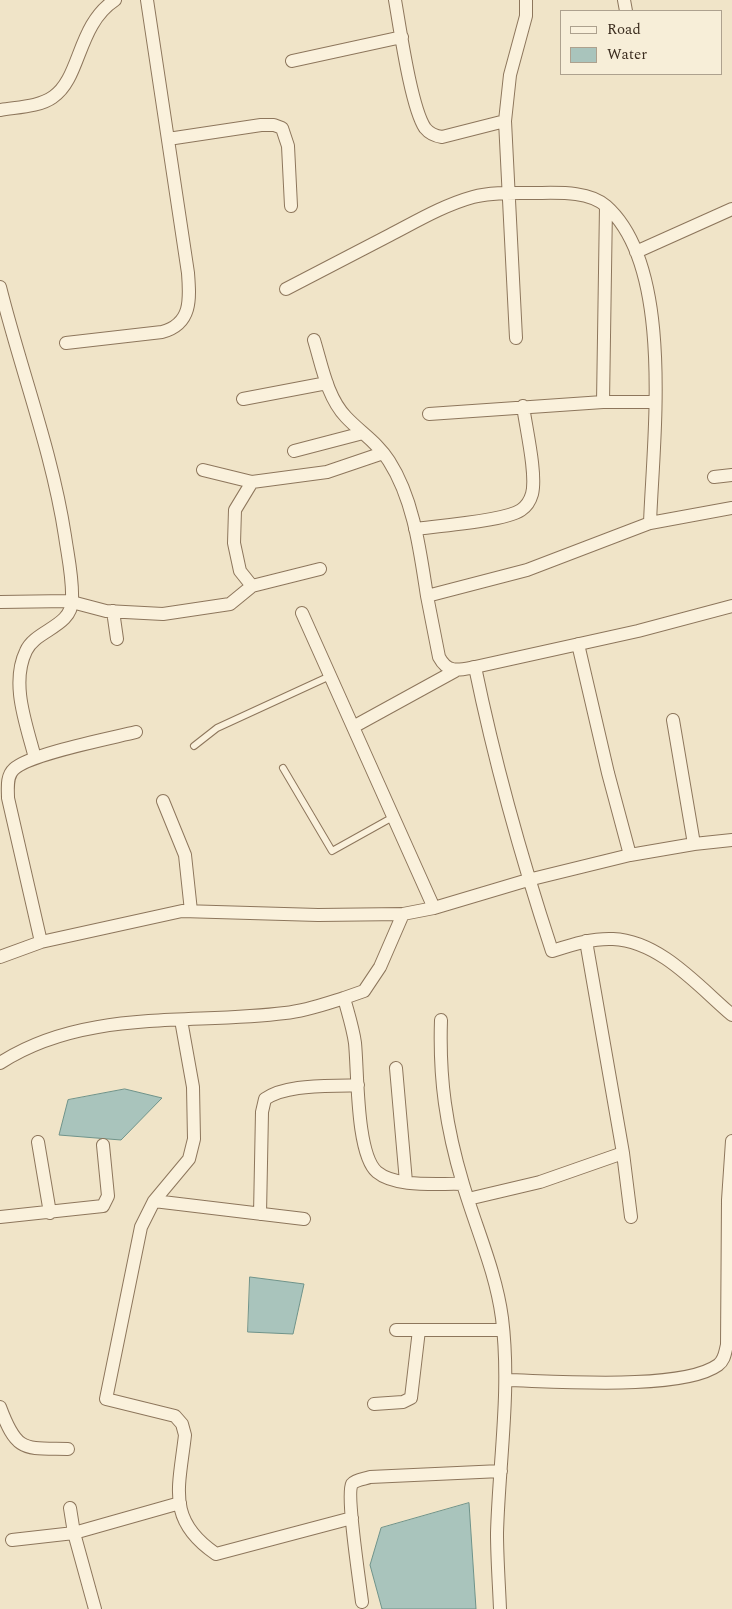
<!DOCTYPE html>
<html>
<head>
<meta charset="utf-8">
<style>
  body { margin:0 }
  #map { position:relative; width:732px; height:1609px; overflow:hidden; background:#f0e4c8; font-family:Spectral,serif }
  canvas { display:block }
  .legend { position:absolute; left:560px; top:10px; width:162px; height:65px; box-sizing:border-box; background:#f7eed8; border:1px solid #ada18e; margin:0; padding:6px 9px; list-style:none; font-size:15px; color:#3d2e20 }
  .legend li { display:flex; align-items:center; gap:10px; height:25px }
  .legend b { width:25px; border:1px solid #ada18e }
</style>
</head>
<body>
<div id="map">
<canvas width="732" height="1609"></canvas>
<ul class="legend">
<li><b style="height:6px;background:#faf1dc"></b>Road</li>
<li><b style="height:14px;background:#a9c4bc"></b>Water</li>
</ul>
</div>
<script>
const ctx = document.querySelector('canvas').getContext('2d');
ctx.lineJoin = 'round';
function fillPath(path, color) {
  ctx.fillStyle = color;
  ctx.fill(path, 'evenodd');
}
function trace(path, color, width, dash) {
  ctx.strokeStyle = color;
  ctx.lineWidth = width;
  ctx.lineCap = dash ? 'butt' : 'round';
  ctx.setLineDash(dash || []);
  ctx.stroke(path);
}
const water = new Path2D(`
  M125 1089 162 1098 121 1140 59 1135 68 1100Z
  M250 1277 304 1284 293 1334 248 1332Z
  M469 1503 476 1609H382L370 1565 381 1528Z`);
const lane = new Path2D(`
  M194 746 217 728 330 676
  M283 768 332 851 393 817`);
const street = new Path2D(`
  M395 0C400 28 411 107 425 128 429 133 435 136 442 137L505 121
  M624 0 626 11
  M292 61 402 37
  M0 110C17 107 39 107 53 97 81 78 77 25 115 0
  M168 139 261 125H274L282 128 288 146 291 206
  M636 252 732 209
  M0 287C21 371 52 451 65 536 68 557 73 578 72 600 72 627 35 630 26 651 10 684 27 726 35 758
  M286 289C321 271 356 253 390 235 417 221 444 205 473 197 491 192 514 193 533 193 555 193 588 190 606 206 675 267 653 439 650 523L527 570 427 596 439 657C448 674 459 670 475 667
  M516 338 505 121 510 75 526 16V0
  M314 340C322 366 327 397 346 417 360 432 378 443 389 461 414 500 420 551 427 596
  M66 343 162 332C192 324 190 299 188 273L147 0
  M243 399 327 383
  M603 402 606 206
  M429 414 603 402H655
  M294 451 363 433
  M203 470 252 482 327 472 383 453
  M714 477 732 475
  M252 482 235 510 234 543 240 571 252 586
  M650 523 732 508
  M415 529C438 526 505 521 521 510 527 506 530 501 532 494 537 475 526 428 523 406
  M0 602 68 601 106 611 163 614 230 604 252 586 320 569
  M732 606 638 631 475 667C495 764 521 857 552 951 571 945 592 938 613 939 660 941 698 986 732 1015
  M113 611 117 639
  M302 613 434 908
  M578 644 608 773 630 855
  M673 720 694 844
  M353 727 455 671
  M163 801 185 855 191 911
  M403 914 380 967 364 991 344 998C348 1013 353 1028 355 1043 358 1072 356 1154 377 1172 396 1188 439 1183 463 1184
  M586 941 623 1153 631 1217
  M41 942 8 798C8 789 6 776 14 769 29 754 112 738 136 732
  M0 957 41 942 182 911 318 915 403 914 434 908 528 880 630 855 694 844 732 840
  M181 1020 193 1087 194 1139 189 1159 154 1201 141 1227 106 1399 175 1416 182 1424 185 1435C179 1488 166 1520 216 1554L352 1518
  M441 1020C439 1079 446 1127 463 1184 476 1228 496 1272 502 1318 511 1390 499 1461 497 1533 497 1558 499 1584 500 1609
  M0 1063C85 1008 190 1025 285 1013 306 1011 325 1004 344 998
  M396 1068 406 1182
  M38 1142 50 1213
  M468 1199 540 1182 623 1153
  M154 1201 304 1219
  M260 1214 262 1112 265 1099C288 1083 331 1087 358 1085
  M0 1217 103 1206 108 1196 103 1145
  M396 1330H503
  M506 1380C553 1381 682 1391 718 1365 725 1360 725 1352 727 1345L728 1200 732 1141
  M374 1404 403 1402 411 1398 419 1330
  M0 1407C17 1453 24 1448 68 1449
  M70 1508 74 1533 95 1609
  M12 1540 74 1533 180 1503
  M362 1602C360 1585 346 1494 352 1484 356 1479 365 1479 370 1477L501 1471`);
fillPath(water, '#a9c4bc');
trace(water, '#6f938a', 1);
trace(lane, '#8d765c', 8);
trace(street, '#8d765c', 14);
trace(lane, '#faf1dc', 6);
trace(street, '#faf1dc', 12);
</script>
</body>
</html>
